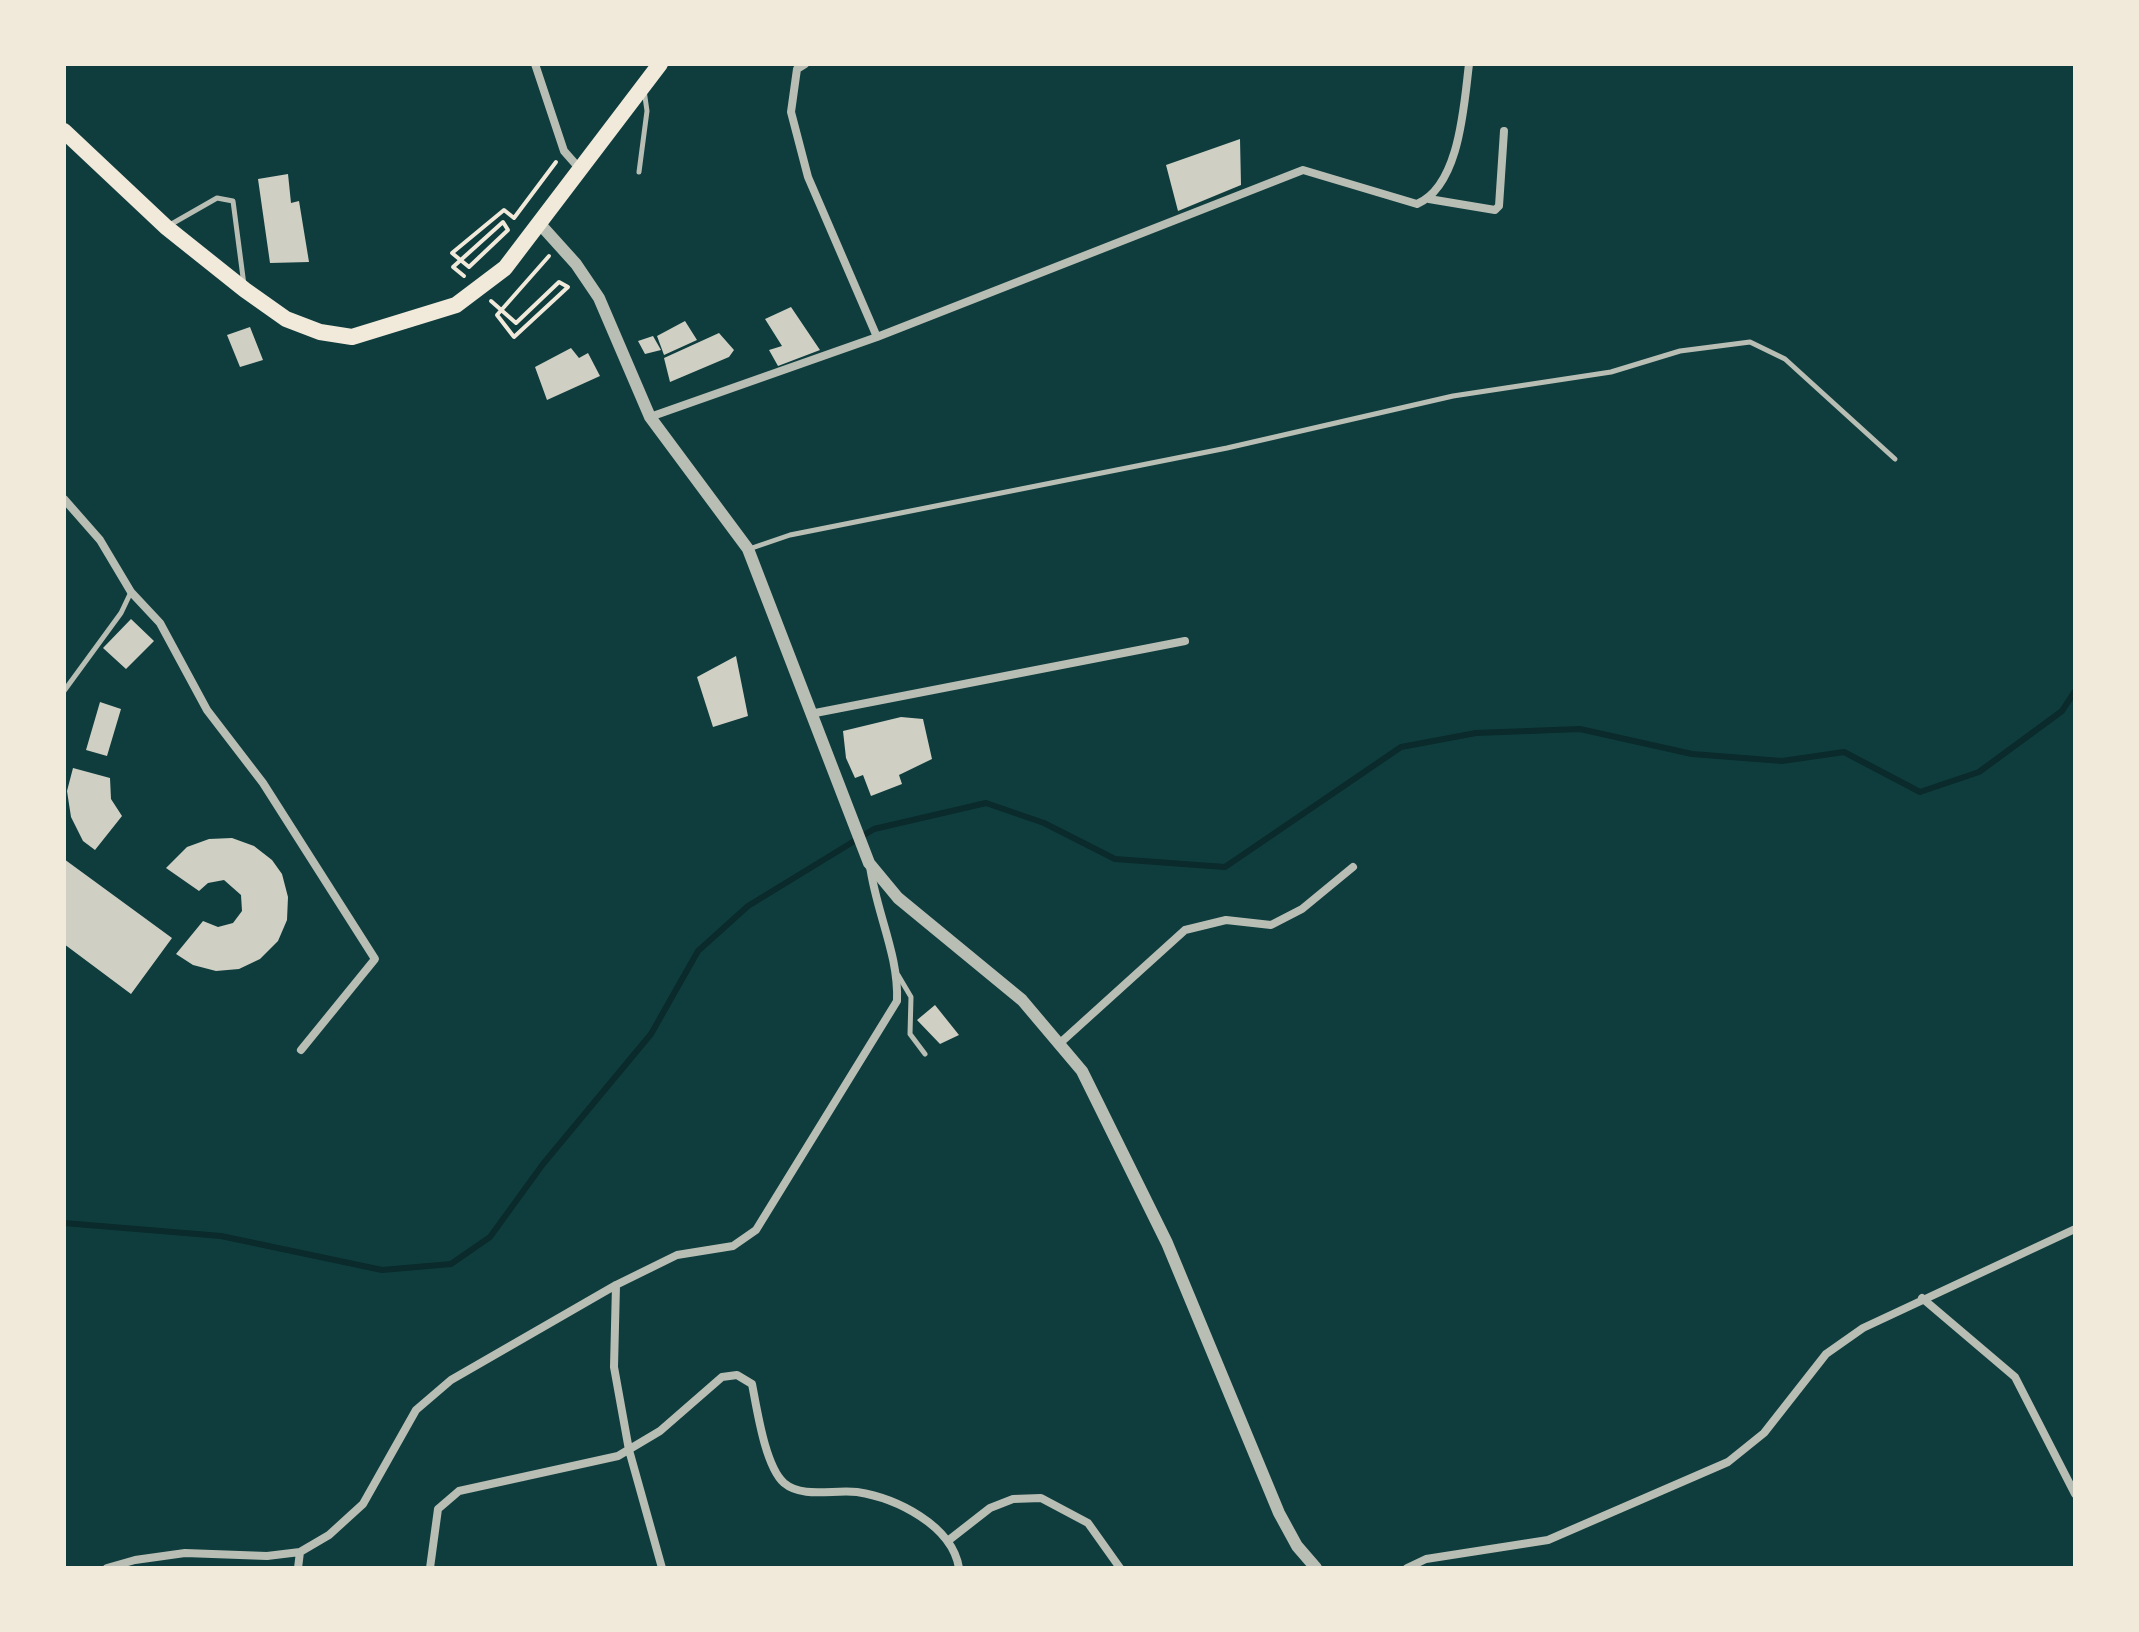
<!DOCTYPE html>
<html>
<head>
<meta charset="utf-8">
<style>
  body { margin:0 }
  #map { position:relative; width:2139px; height:1632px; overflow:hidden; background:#0f3d3e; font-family:Commissioner,sans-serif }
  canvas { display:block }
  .frame { position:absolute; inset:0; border:66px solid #f1e9da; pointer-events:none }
</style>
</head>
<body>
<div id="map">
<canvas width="2139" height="1632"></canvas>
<div class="frame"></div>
</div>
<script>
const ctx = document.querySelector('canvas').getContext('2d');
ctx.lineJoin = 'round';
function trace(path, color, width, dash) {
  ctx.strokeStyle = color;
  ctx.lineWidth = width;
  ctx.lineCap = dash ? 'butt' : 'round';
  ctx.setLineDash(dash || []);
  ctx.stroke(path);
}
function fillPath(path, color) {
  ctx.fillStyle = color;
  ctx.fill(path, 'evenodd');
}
const stream = new Path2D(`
  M64 1223 221 1236 382 1270 451 1264 490 1237 543 1164 651 1034 698 951 748 906 874 829 986 803 1044 823 1115 859 1225 867 1401 747 1476 733 1580 729 1692 754 1782 761 1844 752 1920 792 1979 772 2062 711 2075 691`);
const building = new Path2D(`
  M1240 139 1241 185 1178 211 1166 165Z
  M288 174 291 203 299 201 309 262 270 263 258 179Z
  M791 307 820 350 778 366 769 350 782 346 765 319Z
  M685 321 697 340 664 355 657 336Z
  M250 327 263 360 240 367 227 335Z
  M719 333 734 350 729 357 670 382 664 358Z
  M653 336 661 350 645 354 638 341Z
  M571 348 579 358 588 353 600 376 547 400 535 367Z
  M131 619 154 641 126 669 103 648Z
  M736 656 748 716 713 727 697 677Z
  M100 702 121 709 107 756 86 750Z
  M901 717 923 719 932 759 899 775 902 784 871 796 863 775 855 778 846 758 843 731Z
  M73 768 110 778 111 799 122 816 95 850 83 841 71 817 67 791Z
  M232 838 254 846 272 860 282 874 288 897 287 920 278 941 260 959 239 969 216 971 193 965 176 954 203 921 218 927 233 923 242 911 241 895 224 880 208 883 199 891 166 868 187 847 209 839Z
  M64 859 172 938 131 994 64 944Z
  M935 1005 959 1035 940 1044 917 1020Z`);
const path = new Path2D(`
  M464 276 453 267 503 222 508 230 469 267 452 253 504 210 514 218 556 162
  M491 301 516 323 559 282 568 287 514 337 497 315 549 256`);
const service = new Path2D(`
  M639 172 647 111 644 90
  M168 226 217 198 233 201 244 285
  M749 549 790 535 1227 448 1453 396 1611 372 1680 351 1750 342 1785 359 1895 459
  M64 691 121 613 131 592
  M898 975 911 997 910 1034 925 1054`);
const minor = new Path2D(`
  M535 64 564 151 579 168
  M805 64 797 69 791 112 808 177 877 337
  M1429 199 1495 210 1499 206 1504 131
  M650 417 877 337 1303 170 1417 204C1460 186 1464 104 1469 64
  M64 499 100 540 131 592 160 623 207 710 263 783 375 959 301 1050
  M810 714 1185 641
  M1059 1044 1185 930 1226 920 1271 925 1302 909 1353 867
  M616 1285 614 1367 629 1450 662 1568
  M1922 1298 2015 1377 2075 1494
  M949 1540 990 1508 1013 1499 1041 1498 1088 1523 1120 1568
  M107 1568 135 1560 185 1553 267 1556 300 1552 329 1535 363 1504 416 1410 451 1380 616 1285 677 1255 733 1246 756 1230 897 1001C899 955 876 912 870 866
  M298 1568 300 1552
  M430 1568 438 1509 459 1491 618 1456 660 1431 722 1377 737 1375 752 1384C757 1409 765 1466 784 1483 803 1499 834 1489 857 1492 896 1498 952 1525 959 1568
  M1407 1568 1426 1559 1548 1540 1728 1462 1764 1433 1826 1354 1863 1328 2075 1229`);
const tertiary = new Path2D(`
  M539 223 576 264 599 298 650 417 748 549 869 863 898 898 1022 1000 1082 1071 1167 1243 1279 1513 1297 1546 1316 1568`);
const primary = new Path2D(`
  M64 131 166 227 245 290 286 319 320 332 352 337 456 305 505 268 660 64`);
trace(stream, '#0a2a2b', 6);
fillPath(building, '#cfcfc3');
trace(path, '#f1e9da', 4);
trace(service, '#b8beb3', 5);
trace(minor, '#b8beb3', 8);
trace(tertiary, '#b8beb3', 12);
trace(primary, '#f1e9da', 16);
</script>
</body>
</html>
